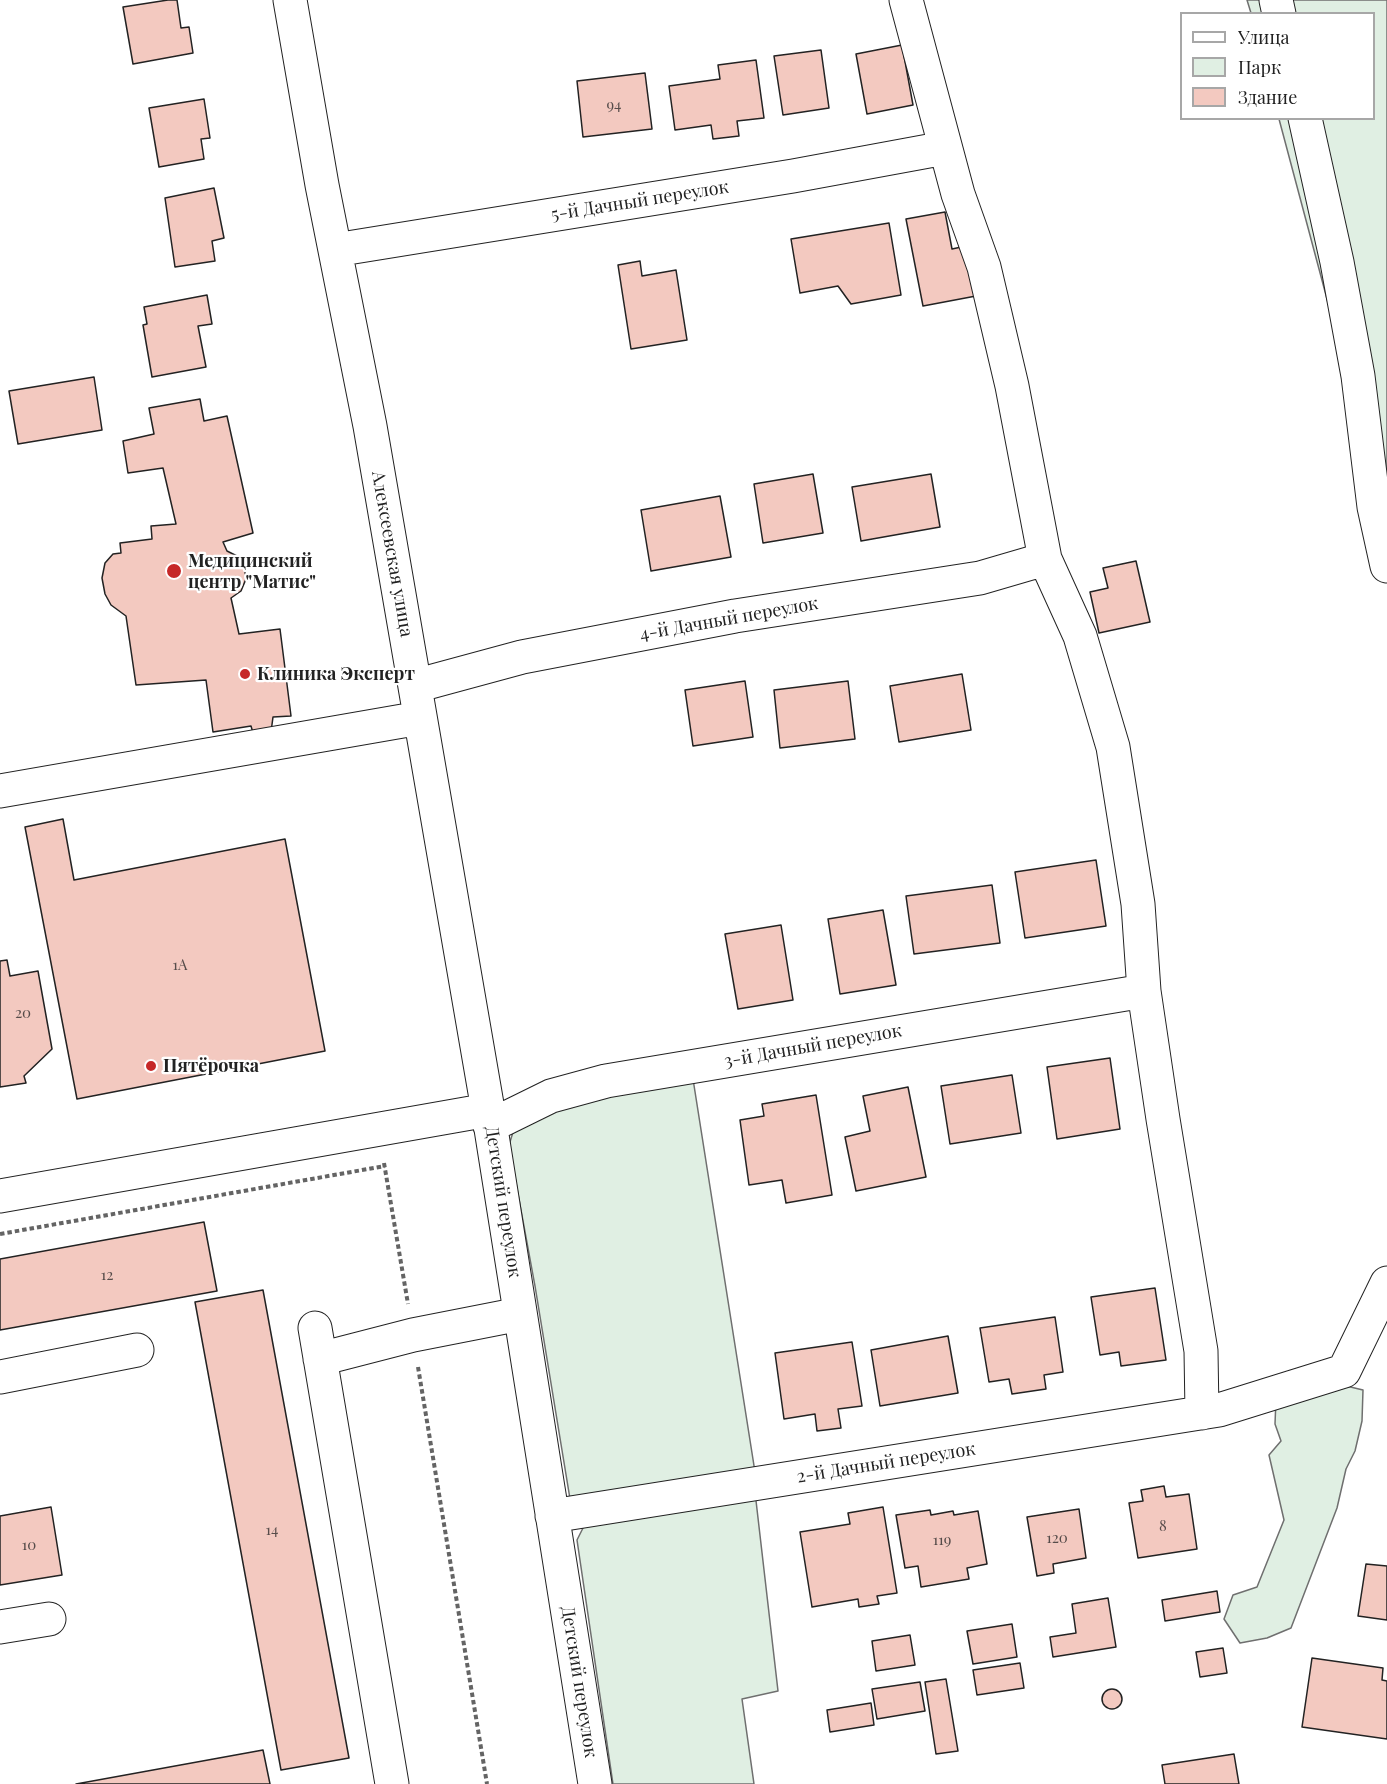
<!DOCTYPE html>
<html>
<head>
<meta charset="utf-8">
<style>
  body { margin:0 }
  #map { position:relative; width:1387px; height:1784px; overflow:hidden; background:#fff; font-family:"Playfair Display",serif }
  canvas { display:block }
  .legend { position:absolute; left:1180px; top:12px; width:195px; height:108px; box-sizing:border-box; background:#fff; border:2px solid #a7a7a7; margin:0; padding:8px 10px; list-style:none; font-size:18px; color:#222 }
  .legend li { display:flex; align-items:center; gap:12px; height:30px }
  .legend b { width:30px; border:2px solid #a7a7a7 }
</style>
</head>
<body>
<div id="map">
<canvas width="1387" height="1784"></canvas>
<ul class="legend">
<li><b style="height:8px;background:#fff"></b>Улица</li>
<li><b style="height:16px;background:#e0efe3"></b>Парк</li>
<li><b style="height:16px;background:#f3c9c0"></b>Здание</li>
</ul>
</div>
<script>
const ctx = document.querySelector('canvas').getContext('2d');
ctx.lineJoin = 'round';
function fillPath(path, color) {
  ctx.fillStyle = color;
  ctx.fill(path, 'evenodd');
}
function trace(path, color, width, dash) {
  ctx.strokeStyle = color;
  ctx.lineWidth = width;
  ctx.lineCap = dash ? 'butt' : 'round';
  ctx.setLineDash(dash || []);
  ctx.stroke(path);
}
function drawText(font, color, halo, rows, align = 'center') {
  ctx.font = font + ' "Playfair Display",serif';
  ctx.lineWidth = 4.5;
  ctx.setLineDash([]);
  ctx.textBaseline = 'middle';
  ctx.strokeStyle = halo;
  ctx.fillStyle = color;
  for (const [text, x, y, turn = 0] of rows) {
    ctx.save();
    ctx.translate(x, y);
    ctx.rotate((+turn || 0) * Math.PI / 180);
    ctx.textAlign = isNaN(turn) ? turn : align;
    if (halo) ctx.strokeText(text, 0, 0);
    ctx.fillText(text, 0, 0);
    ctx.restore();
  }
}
const green = new Path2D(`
  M1247 0H1387V524L1279 119 1374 118V14L1251 13Z
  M693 1079 755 1472 571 1505 535 1286 509 1145 514 1129 544 1110Z
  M1338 1384 1363 1390 1362 1421 1355 1451 1346 1469 1337 1508 1291 1628 1267 1638 1240 1643 1224 1619 1233 1595 1257 1587 1284 1520 1269 1455 1281 1441 1275 1424 1276 1399Z
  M755 1492 778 1691 742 1699 754 1784H613L577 1540 585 1524Z`);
const building = new Path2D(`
  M168 0H177L181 28 189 27 193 53 133 64 123 7Z
  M902 45 913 105 867 114 856 54Z
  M821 50 829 108 783 115 774 56Z
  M756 60 764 118 737 121 739 136 713 139 711 125 675 130 669 86 720 79 718 65Z
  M645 73 652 129 583 137 577 81Z
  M204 99 210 138 201 139 204 159 159 167 149 108Z
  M214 188 224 238 212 241 215 261 175 267 165 198Z
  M945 212 952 249 966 246 976 296 923 306 906 219Z
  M889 223 901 295 851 304 838 286 800 293 791 239Z
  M640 261 642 276 676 270 687 340 631 349 618 265Z
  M207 295 212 324 198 326 206 367 152 377 143 325 147 324 144 307Z
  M94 377 102 430 18 444 9 391Z
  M200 399 204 421 227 416 253 533 223 542 227 551 237 556 244 565 246 579 241 591 231 598 239 634 280 629 291 716 273 717 271 732 253 733 251 726 213 732 206 680 136 685 126 616 111 605 105 594 102 578 105 563 113 554 121 553 120 543 152 539 151 526 176 524 163 468 128 473 123 441 154 434 149 408Z
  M813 474 823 533 763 543 754 484Z
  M931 474 940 527 861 541 852 487Z
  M720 496 731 557 651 571 641 510Z
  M1136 561 1150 622 1099 633 1090 592 1108 588 1103 568Z
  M962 674 971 730 899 742 890 686Z
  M745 681 753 737 693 746 685 690Z
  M848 681 855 739 780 748 774 690Z
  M63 819 74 880 285 839 325 1051 77 1099 25 827Z
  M1096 860 1106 926 1025 938 1015 872Z
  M992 885 1000 943 914 954 906 896Z
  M883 910 896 985 840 994 828 919Z
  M781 925 793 1000 738 1009 725 934Z
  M7 960 10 976 38 971 52 1049 24 1076 26 1083 0 1087V961Z
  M1110 1058 1120 1129 1057 1139 1047 1067Z
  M1012 1075 1021 1133 950 1144 941 1086Z
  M908 1087 926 1177 856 1191 845 1137 870 1131 863 1096Z
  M816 1095 832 1195 786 1203 782 1180 749 1185 740 1120 764 1116 762 1104Z
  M204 1222 217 1291 0 1330V1259Z
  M1155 1288 1166 1360 1121 1366 1119 1352 1100 1355 1091 1297Z
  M263 1290 349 1758 281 1770 195 1302Z
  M1055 1317 1063 1372 1044 1375 1046 1389 1012 1394 1009 1379 989 1382 980 1328Z
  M948 1336 958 1393 880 1406 871 1350Z
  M852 1342 862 1406 838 1409 841 1428 817 1431 815 1414 784 1419 775 1353Z
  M1164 1486 1166 1497 1189 1494 1197 1549 1138 1558 1129 1503 1143 1501 1141 1490Z
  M51 1507 62 1575 0 1585V1516Z
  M883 1507 897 1593 877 1596 879 1604 859 1607 858 1599 812 1607 800 1532 850 1524 848 1513Z
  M1079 1509 1086 1558 1053 1564 1054 1573 1037 1576 1027 1517Z
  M930 1510 931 1515 953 1511 954 1515 978 1511 987 1564 967 1568 969 1579 921 1587 918 1566 905 1568 896 1515Z
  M1366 1564 1387 1566V1620L1358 1616Z
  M1217 1591 1220 1612 1165 1621 1162 1600Z
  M1108 1598 1116 1647 1053 1657 1050 1637 1076 1633 1072 1604Z
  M1012 1624 1017 1657 973 1664 967 1631Z
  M910 1635 915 1665 876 1671 872 1641Z
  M1223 1648 1227 1673 1200 1677 1196 1652Z
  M1312 1658 1383 1668 1382 1680 1387 1681V1739L1302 1727Z
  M1020 1663 1024 1688 977 1695 973 1670Z
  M946 1679 958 1751 936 1754 925 1682Z
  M920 1682 925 1711 877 1719 872 1689Z
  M1102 1699a10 10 0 1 1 20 0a10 10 0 1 1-20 0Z
  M871 1703 874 1725 830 1732 827 1710Z
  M263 1750 270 1784H76Z
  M1234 1754 1239 1784H1165L1162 1765Z`);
const path = new Path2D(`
  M384 1163 408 1304
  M0 1234 385 1166
  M418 1367 487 1784`);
const minor = new Path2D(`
  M290 0 322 185 370 426 488 1110
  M906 0 958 194 984 267 1012 386 1045 559 1080 636 1113 747 1138 904 1144 991 1163 1119 1201 1351 1202 1413
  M1276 0 1279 14
  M1305 118 1337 262 1358 376 1374 507 1387 566
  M335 250 793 176 945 148
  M415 686 522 657 735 616 980 578 1045 559
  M0 791 420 718
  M490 1126 551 1096 606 1081 1144 991
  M0 1196 488 1110 595 1784
  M315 1328 392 1784
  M320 1359 413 1335 520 1314
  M0 1377 137 1350
  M552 1516 1219 1410 1344 1371 1387 1283
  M0 1627 49 1619`);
const markers = [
  [174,571,8,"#c62828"],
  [245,674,6,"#c62828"],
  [151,1066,6,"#c62828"]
];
const numberNames = [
  ["94",614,105],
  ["1А",180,965],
  ["20",23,1013],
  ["12",107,1275],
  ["8",1163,1526],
  ["14",272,1530],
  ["120",1057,1538],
  ["119",942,1540],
  ["10",29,1545]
];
const streetNames = [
  ["5-й Дачный переулок",640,201,-9],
  ["Алексеевская улица",392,554,80],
  ["4-й Дачный переулок",729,619,-10],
  ["3-й Дачный переулок",813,1046,-10],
  ["Детский переулок",503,1202,81],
  ["2-й Дачный переулок",886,1463,-9],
  ["Детский переулок",579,1682,81]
];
const poiNames = [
  ["Медицинский",188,561],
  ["центр \"Матис\"",188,582],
  ["Клиника Эксперт",257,674],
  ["Пятёрочка",163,1066]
];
fillPath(green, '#e0efe3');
trace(green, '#6f6f6f', 1.5);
fillPath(building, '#f3c9c0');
trace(building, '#222', 1.5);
trace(minor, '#222', 35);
trace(path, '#646464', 4, [4.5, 3]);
trace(minor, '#fff', 33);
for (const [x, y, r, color] of markers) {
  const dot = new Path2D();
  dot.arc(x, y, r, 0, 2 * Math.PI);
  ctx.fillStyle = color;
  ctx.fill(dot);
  trace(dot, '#fff', 2);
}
drawText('15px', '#564c4a', null, numberNames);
drawText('18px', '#222', '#fff', streetNames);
drawText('bold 18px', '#222', '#fff', poiNames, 'left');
</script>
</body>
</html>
